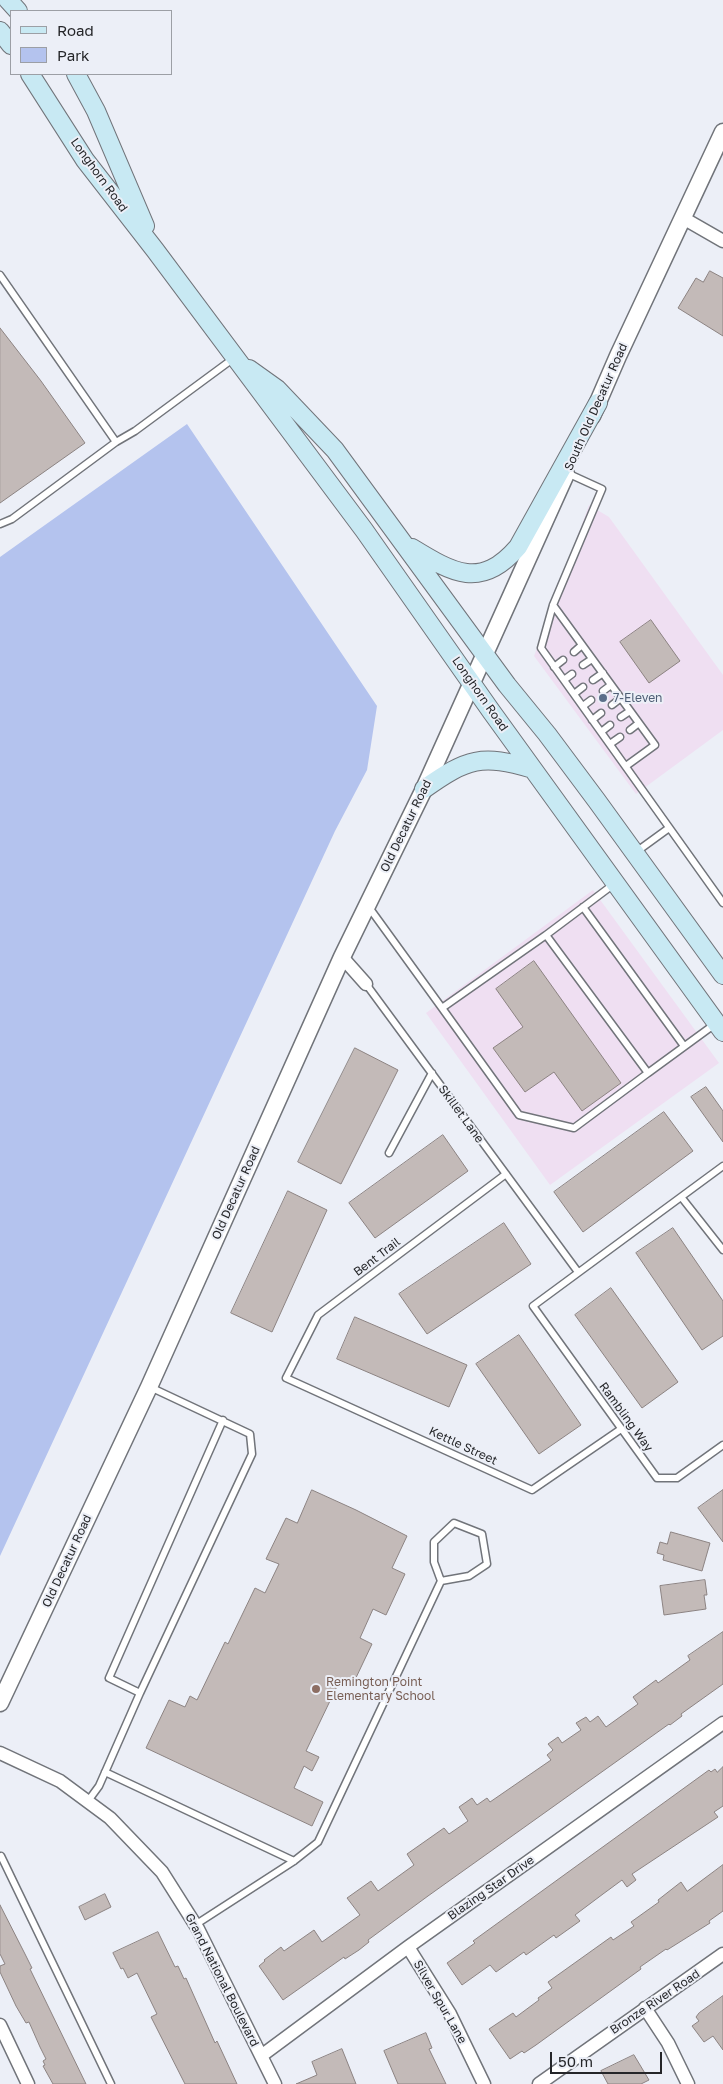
<!DOCTYPE html>
<html>
<head>
<meta charset="utf-8">
<style>
  body { margin:0 }
  #map { position:relative; width:723px; height:2084px; overflow:hidden; background:#eceff7; font-family:"Golos Text",sans-serif }
  canvas { display:block }
  .legend { position:absolute; left:10px; top:10px; width:162px; height:65px; box-sizing:border-box; background:#eceff7; border:1px solid #9c9fa5; margin:0; padding:6px 9px; list-style:none; font-size:15px; color:#252629 }
  .legend li { display:flex; align-items:center; gap:10px; height:25px }
  .legend b { width:25px; border:1px solid #9c9fa5 }
  .scale { position:absolute; left:550px; top:2052px; width:112px; height:22px; box-sizing:border-box; border:2px solid #252629; border-top:0; padding-left:6px; font-size:15px; line-height:18px; white-space:nowrap; color:#252629; -webkit-text-stroke:4px #eceff7; paint-order:stroke }
</style>
</head>
<body>
<div id="map">
<canvas width="723" height="2084"></canvas>
<ul class="legend">
<li><b style="height:6px;background:#c8e9f3"></b>Road</li>
<li><b style="height:14px;background:#b4c3ee"></b>Park</li>
</ul>
<div class="scale">50 m</div>
</div>
<script>
const ctx = document.querySelector('canvas').getContext('2d');
ctx.lineJoin = 'round';
function fillPath(path, color) {
  ctx.fillStyle = color;
  ctx.fill(path, 'evenodd');
}
function trace(path, color, width, dash) {
  ctx.strokeStyle = color;
  ctx.lineWidth = width;
  ctx.lineCap = dash ? 'butt' : 'round';
  ctx.setLineDash(dash || []);
  ctx.stroke(path);
}
function drawText(font, color, halo, rows, align = 'center') {
  ctx.font = font + ' "Golos Text",sans-serif';
  ctx.lineWidth = 4;
  ctx.setLineDash([]);
  ctx.textBaseline = 'middle';
  ctx.strokeStyle = halo;
  ctx.fillStyle = color;
  for (const [text, x, y, turn = 0] of rows) {
    ctx.save();
    ctx.translate(x, y);
    ctx.rotate((+turn || 0) * Math.PI / 180);
    ctx.textAlign = isNaN(turn) ? turn : align;
    if (halo) ctx.strokeText(text, 0, 0);
    ctx.fillText(text, 0, 0);
    ctx.restore();
  }
}
const commercial = new Path2D(`
  M589 505 609 517 723 675V730L636 794 534 656Z
  M593 890 719 1063 550 1185 426 1013Z`);
const green = new Path2D(`
  M187 424 377 706 367 770 335 831 0 1556V557Z`);
const building = new Path2D(`
  M710 271 723 278V336L678 308 696 278 703 282Z
  M0 328 41 381 85 443 0 503Z
  M651 620 680 661 649 683 620 642Z
  M534 961 621 1083 582 1111 554 1072 525 1092 493 1048 523 1027 496 989Z
  M355 1048 398 1070 341 1184 298 1162Z
  M706 1087 723 1111V1142L691 1097Z
  M664 1112 693 1151 583 1232 554 1192Z
  M443 1135 468 1171 375 1238 349 1203Z
  M288 1191 327 1210 272 1332 231 1313Z
  M504 1223 531 1264 427 1334 399 1294Z
  M673 1228 723 1301V1336L702 1350 636 1253Z
  M611 1288 678 1382 642 1408 575 1315Z
  M355 1317 467 1365 449 1407 337 1359Z
  M519 1335 581 1425 539 1454 476 1364Z
  M312 1490 356 1510 407 1536 392 1568 405 1574 386 1615 373 1609 360 1638 372 1644 353 1684 341 1678 306 1751 319 1757 312 1771 304 1766 294 1788 323 1802 312 1826 146 1748 169 1700 185 1707 190 1696 197 1700 225 1642 228 1644 255 1588 265 1593 279 1564 266 1559 286 1518 297 1523Z
  M723 1490V1542L698 1508Z
  M671 1532 710 1543 702 1571 663 1560 664 1555 657 1553 660 1542 667 1544Z
  M705 1580 707 1595H704L706 1609 664 1615 660 1586Z
  M723 1632V1684L681 1714 682 1716 670 1725 669 1724 428 1896 368 1940 369 1942 359 1950 345 1959 344 1957 283 2000 259 1966 265 1961 264 1960 281 1947 284 1951 314 1930 322 1942 360 1915 347 1898 371 1881 378 1891 414 1865 407 1854 444 1828 449 1834 468 1821 459 1807 472 1798 477 1805 487 1798 490 1802 551 1760 547 1755 553 1750 548 1744 558 1737 562 1743 581 1730 576 1723 586 1717 590 1722 598 1716 606 1727 638 1704 633 1697 656 1680 658 1683 690 1660 688 1656Z
  M723 1767V1806L714 1812 718 1817 632 1874 636 1880 627 1887 622 1880 603 1894 575 1915 580 1921 556 1938 554 1935 526 1955 524 1952 496 1972 490 1965 462 1985 447 1963 475 1943 473 1941 709 1770 711 1772 715 1769 717 1772Z
  M723 1865V1911L709 1921 710 1923 667 1950 666 1949 640 1967 641 1969 536 2045 524 2053 522 2051 510 2059 489 2029 513 2013 516 2017 539 2000 538 1998 552 1988 548 1982 611 1937 613 1940 634 1926 631 1922 659 1902 658 1900 681 1882 687 1891Z
  M105 1894 111 1907 85 1920 79 1907Z
  M0 1905 25 1954 32 1968 30 1969 86 2084H53L43 2066 45 2065 43 2061 46 2059 40 2047 29 2022 26 2023 16 2006 0 1972V1966L5 1964 0 1954Z
  M158 1932 175 1967 178 1966 184 1979 186 1978 215 2043 217 2041 237 2084H185L151 2017 157 2014 137 1973 128 1978 123 1968 121 1969 113 1953Z
  M723 1996V2050L713 2036 704 2042 692 2026 699 2021 696 2017 699 2013Z
  M426 2033 432 2048 429 2049 446 2084H398L384 2051Z
  M342 2049 356 2084H296L317 2075 312 2062Z
  M634 2055 649 2080 641 2084H608L601 2071Z`);
const service = new Path2D(`
  M0 275 116 442 135 431 234 358
  M567 473 602 489 553 605 541 648 723 903
  M0 524 12 519 116 442
  M553 605 655 745 626 766
  M574 652 582 645
  M583 665 592 659
  M554 667 563 660
  M564 680 572 674
  M593 680 603 673
  M603 691 611 685
  M574 694 583 687
  M612 705 621 698
  M583 706 591 700
  M621 717 630 711
  M592 720 601 713
  M630 730 639 723
  M601 732 610 725
  M610 744 620 737
  M636 852 669 828
  M614 884 546 935 648 1073 715 1024
  M368 906 442 1008 546 935
  M583 907 684 1046
  M366 984 578 1272
  M442 1008 519 1115 574 1128 648 1073
  M389 1153 432 1073
  M723 1166 533 1306 657 1478H677L723 1445
  M506 1174 318 1315 286 1378 532 1490 621 1429
  M682 1198 723 1250
  M140 1693 109 1678 223 1420
  M105 1772 294 1861
  M88 1801 99 1786 140 1693 252 1454 250 1434 150 1387
  M1 1856 111 2084
  M195 1925 294 1861 318 1842 441 1581 434 1562V1542L454 1523 482 1534 487 1564 469 1576 441 1581`);
const minor = new Path2D(`
  M683 218 723 241
  M342 957 366 984
  M0 1753 60 1781 110 1818 162 1872 198 1929 275 2084
  M408 1947 450 2014 484 2084
  M645 2008 668 2043 688 2084
  M0 2025 28 2084
  M261 2056 408 1947 723 1723
  M539 2084 723 1954`);
const tertiary = new Path2D(`
  M592 416 618 356 723 132
  M0 1703 149 1387 342 957 424 789 566 474`);
const secondary = new Path2D(`
  M8 0 18 11
  M0 31 11 45
  M30 74 85 160 155 250 364 530 491 711 723 1032
  M76 74 96 111 145 226
  M249 369 277 389 335 450 507 685 547 734 597 801 723 975
  M412 548C453 573 481 590 518 547L598 403
  M424 789C468 758 481 754 533 769`);
const markers = [
  [603,698,5,"#5c6f8a"],
  [316,1689,5,"#8d6e63"]
];
const streetNames = [
  ["Longhorn Road",99,175,54],
  ["South Old Decatur Road",596,407,-66],
  ["Longhorn Road",480,694,55],
  ["Old Decatur Road",406,826,-64],
  ["Skillet Lane",461,1114,54],
  ["Old Decatur Road",236,1193,-66],
  ["Bent Trail",377,1257,-37],
  ["Rambling Way",626,1417,54],
  ["Kettle Street",463,1446,25],
  ["Old Decatur Road",67,1561,-65],
  ["Blazing Star Drive",491,1888,-35],
  ["Grand National Boulevard",222,1980,63],
  ["Silver Spur Lane",440,2002,60],
  ["Bronze River Road",655,2002,-34]
];
const serviceNames = [
  ["7-Eleven",613,698]
];
const educationNames = [
  ["Remington Point",326,1682],
  ["Elementary School",326,1696]
];
fillPath(commercial, '#efdff2');
fillPath(green, '#b4c3ee');
fillPath(building, '#c3bab8');
trace(building, '#8c8382', 1);
trace(service, '#71747a', 9);
trace(minor, '#71747a', 15);
trace(tertiary, '#71747a', 19);
trace(secondary, '#71747a', 20);
trace(service, '#fff', 6);
trace(minor, '#fff', 12);
trace(tertiary, '#fff', 16);
trace(secondary, '#c8e9f3', 18);
for (const [x, y, r, color] of markers) {
  const dot = new Path2D();
  dot.arc(x, y, r, 0, 2 * Math.PI);
  ctx.fillStyle = color;
  ctx.fill(dot);
  trace(dot, '#eceff7', 2);
}
drawText('12px', '#252629', '#eceff7', streetNames);
drawText('12px', '#4e5e75', '#eceff7', serviceNames, 'left');
drawText('12px', '#785e54', '#eceff7', educationNames, 'left');
</script>
</body>
</html>
